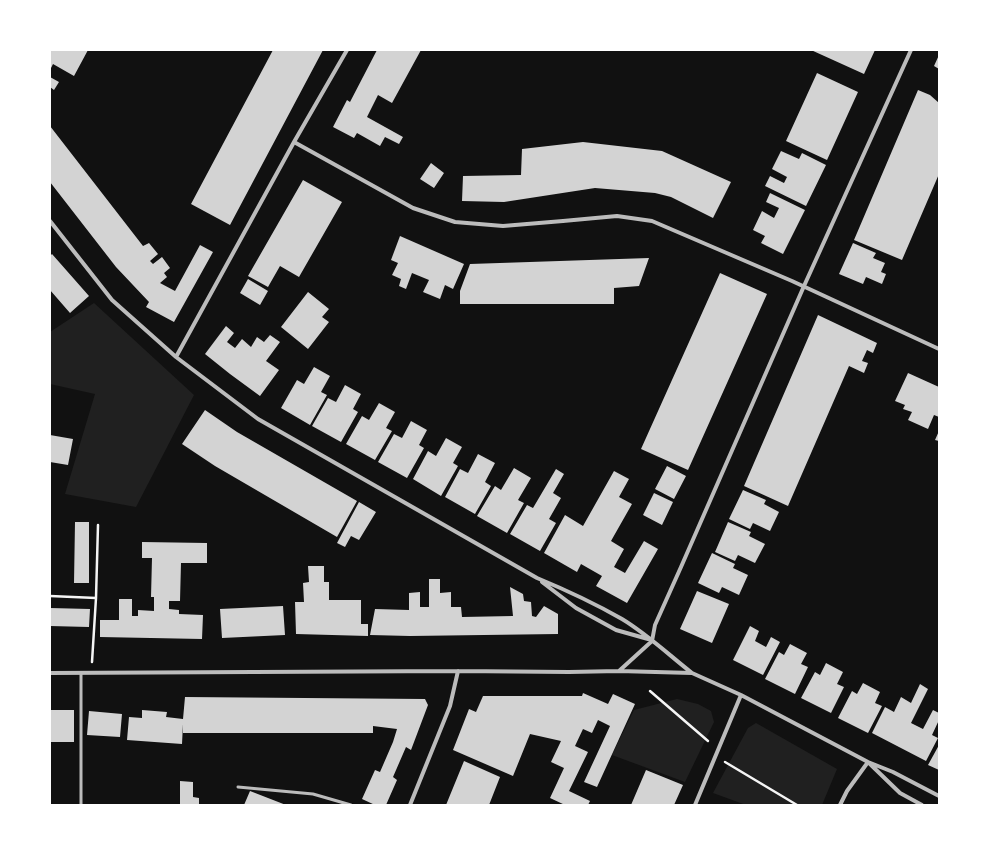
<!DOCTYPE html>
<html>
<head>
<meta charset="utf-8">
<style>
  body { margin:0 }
  #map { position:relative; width:989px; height:855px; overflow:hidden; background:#111; font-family:Raleway,sans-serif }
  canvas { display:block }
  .frame { position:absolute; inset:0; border:51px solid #fff; pointer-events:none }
</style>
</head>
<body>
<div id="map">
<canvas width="989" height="855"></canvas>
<div class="frame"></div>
</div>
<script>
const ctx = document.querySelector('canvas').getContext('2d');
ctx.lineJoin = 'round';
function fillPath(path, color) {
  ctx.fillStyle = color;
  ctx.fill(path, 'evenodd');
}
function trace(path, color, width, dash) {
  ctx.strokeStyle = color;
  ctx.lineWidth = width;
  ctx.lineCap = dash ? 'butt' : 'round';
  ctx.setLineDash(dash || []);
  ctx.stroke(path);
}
const green = new Path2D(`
  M94 303 194 395 136 507 65 494 95 394 50 384V332Z
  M677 699 698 704 711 711 714 722 685 782 612 755 634 710Z
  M756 723 837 769 822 805H746L713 793 748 728Z`);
const building = new Path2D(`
  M50 50H88L74 76 53 64 50 70Z
  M273 50H323L230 225 191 204Z
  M377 50H421L392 103 378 95 367 117 403 137 399 144 385 137 380 146 357 133 354 138 333 127 347 100 350 102Z
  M811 50H875L864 74Z
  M939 55V69L934 66Z
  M817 73 858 92 827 160 786 141Z
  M50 77 59 82 54 90 50 87Z
  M918 90 930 95 939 103V174L902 260 854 240Z
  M50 126 143 246 149 243 158 254 150 261 153 264 162 257 170 268 164 273 167 277 160 283 175 291 200 245 213 252 174 322 146 307 149 302 116 267 50 182Z
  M583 142 662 151 731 182 713 218 671 197 655 193 595 188 504 202 462 201 463 176 521 175 522 149Z
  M781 151 799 159 802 153 826 165 806 206 765 186 770 176 784 183 787 177 772 169Z
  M431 163 444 173 434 188 420 179Z
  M303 180 342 202 299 277 280 266 268 287 248 276Z
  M770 193 805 210 783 254 761 243 765 236 753 230 762 211 774 218 779 208 766 202Z
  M400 236 464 264 453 289 445 285 440 299 423 292 429 280 412 273 406 289 399 286 401 279 392 275 398 263 391 260Z
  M853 243 876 253 873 258 885 263 881 272 886 274 882 284 866 277 863 284 839 274Z
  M52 254 89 296 70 313 50 290V256Z
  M649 258 639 286 614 288V304H460V291L470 264Z
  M720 273 767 294 688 470 641 449Z
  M248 279 268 291 260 305 240 293Z
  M308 292 329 309 322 317 329 322 308 349 281 327Z
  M818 315 877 343 873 353 867 350 862 361 868 363 864 373 849 366 788 506 744 486Z
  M226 326 234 333 227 342 235 348 242 339 251 347 257 337 264 342 270 335 280 342 266 361 279 370 260 396 230 374 205 354Z
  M314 367 330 376 321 392 327 395 310 425 281 408 297 380 304 384Z
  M908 373 939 387V417L934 415 928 429 908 420 912 412 903 409 905 405 895 401Z
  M345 385 361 394 353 409 358 412 341 442 312 426 328 398 336 402Z
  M379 403 395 412 386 428 392 431 375 460 346 444 362 416 369 420Z
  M205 410 237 432 357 501 337 537 215 466 182 444Z
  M411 421 427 430 419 445 424 448 407 478 378 462 394 434 402 438Z
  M939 431V441L935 440Z
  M50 435 73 439 68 465 50 462Z
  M446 438 462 447 453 463 458 466 441 496 413 479 428 451 436 456Z
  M478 454 495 463 485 482 491 486 475 514 445 497 460 469 468 473Z
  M667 466 686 476 674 499 655 489Z
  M514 468 531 478 518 500 524 503 507 533 477 516 495 486 501 490Z
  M556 469 564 474 553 493 561 498 549 519 556 523 540 551 510 534 527 505 533 508Z
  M614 471 629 479 619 497 632 504 611 541 624 549 614 567 625 573 644 541 658 549 627 603 596 586 602 576 581 564 577 572 544 553 565 515 583 526Z
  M743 490 766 500 764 504 779 512 770 531 753 523 750 529 729 519Z
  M654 493 673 502 662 525 643 515Z
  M359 502 376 512 359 540 351 536 345 547 337 543Z
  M75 522H89V583H74Z
  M728 522 751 532 749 536 765 544 755 563 738 555 735 561 715 552Z
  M142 542 207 543V563H181L180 601H169V609L179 610V614L203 615 202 639 100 637V620H119V599H132V616H138V610L154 611V597H151L152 558H142Z
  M712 553 735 564 733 568 748 575 739 595 722 587 719 593 698 583Z
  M308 566H324V582H329V600H361V624H368V636L296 634 295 602H304L303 583 309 582Z
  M429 579H440V593L451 592V607H461L462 617 513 616 510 587 523 594 524 601 531 602 532 616 536 617 544 606 558 614V634L410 636 370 635 375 609 409 610V593L420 592V607H429Z
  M697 591 729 604 712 643 680 629Z
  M283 606 285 635 222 638 220 609Z
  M50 608 90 609 89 627 50 626Z
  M750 626 759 631 755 641 766 647 771 637 780 642 763 675 733 660Z
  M790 644 807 653 801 664 808 667 795 694 765 679 779 652 784 655Z
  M826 663 843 672 837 684 844 687 831 713 801 698 815 672 820 675Z
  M863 683 880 692 875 703 882 706 868 733 838 718 852 691 857 694Z
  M920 684 928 689 911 723 923 729 933 710 939 713V720L932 735 938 738 926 761 872 733 885 707 894 712 901 697 911 703Z
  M583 693 608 704 613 694 635 704 597 787 584 782 610 726 598 720 592 733 583 729 575 746 588 752 569 791 590 801 588 805H565L550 798 564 768 551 762 561 741 530 734 513 776 453 750 469 709 476 712 483 696H582Z
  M185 697 425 699 428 705 411 750 406 747 393 777 397 780 386 805H375L362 799 375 770 380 772 393 742 397 729 373 726V733H183V724L182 744 127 740 129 717 142 718V710L167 712 166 717 183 719Z
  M50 710H74V742H50Z
  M89 711 122 714 120 737 87 735Z
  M939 745V770L928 765Z
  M464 761 500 777 489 805H446Z
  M646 770 683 785 674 805H631Z
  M180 781 193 782V797L199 798V805H180Z
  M250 791 286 805H244Z`);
const path = new Path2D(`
  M50 596 96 598 92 662
  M96 598 98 525
  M650 691 708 741
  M725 762 797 805`);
const service = new Path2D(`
  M81 673V805
  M238 787 313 794 351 805`);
const minor = new Path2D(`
  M294 142 413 208 455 222 503 226 563 221 617 216 652 221 792 281 939 349
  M50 221 112 300 176 357 258 419 537 578C566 590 594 603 622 619 647 634 669 655 692 673
  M176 357 294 142 347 50
  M542 582 576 608 616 630 648 639
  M619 671 652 641 655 625 681 567 804 286 911 50
  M50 673 458 671 569 672 619 671 692 673 741 695 868 762 893 772 939 796
  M870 764 900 793 922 805
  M410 805 450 706 458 671
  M695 805 741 695
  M840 805 847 791 868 762`);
fillPath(green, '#202020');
fillPath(building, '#d3d3d3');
trace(path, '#f5f5f5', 2.5);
trace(service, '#bcbcbc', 3);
trace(minor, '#bcbcbc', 4);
</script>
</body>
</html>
